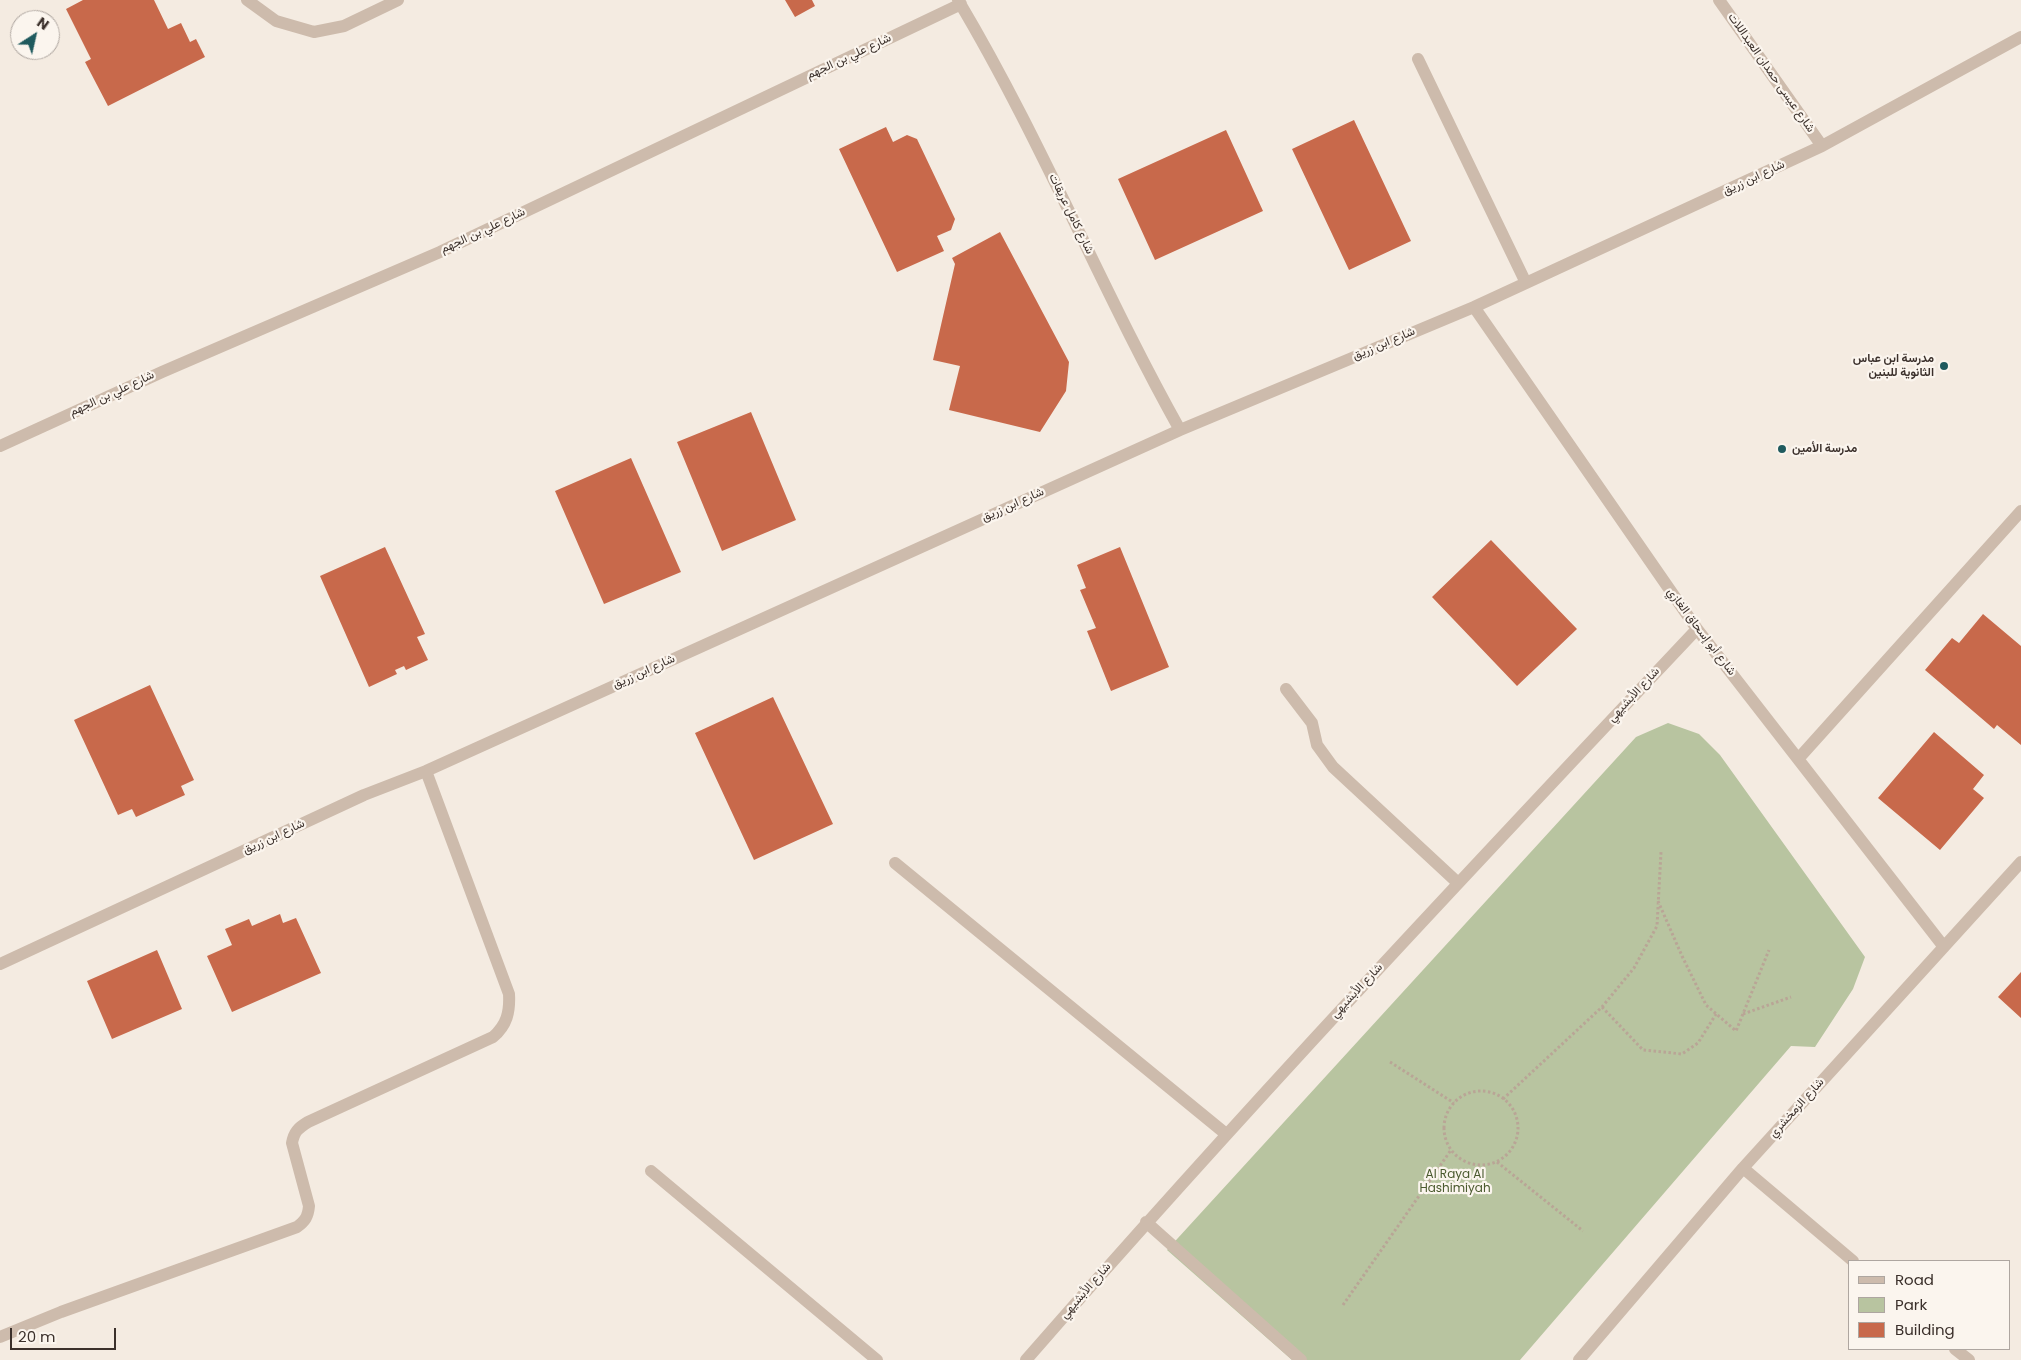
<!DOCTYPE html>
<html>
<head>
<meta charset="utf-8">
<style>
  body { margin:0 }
  #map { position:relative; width:2021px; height:1360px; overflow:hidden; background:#f4ebe1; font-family:Poppins,sans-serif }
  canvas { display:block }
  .legend { position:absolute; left:1848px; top:1260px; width:162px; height:90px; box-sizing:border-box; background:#fbf5ee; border:1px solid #aea6a0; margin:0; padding:6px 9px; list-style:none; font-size:15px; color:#3b302b }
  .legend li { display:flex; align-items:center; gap:10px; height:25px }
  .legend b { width:25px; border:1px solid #aea6a0 }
  .north { position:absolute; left:10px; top:10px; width:50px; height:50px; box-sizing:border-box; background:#fbf5ee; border:1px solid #aea6a0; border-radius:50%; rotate:35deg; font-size:14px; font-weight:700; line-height:20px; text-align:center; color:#3b302b }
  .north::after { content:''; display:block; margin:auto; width:18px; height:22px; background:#1f5a5e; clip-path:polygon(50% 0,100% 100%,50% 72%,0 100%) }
  .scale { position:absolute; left:10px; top:1328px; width:106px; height:22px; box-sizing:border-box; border:2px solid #3b302b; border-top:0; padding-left:6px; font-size:15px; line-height:18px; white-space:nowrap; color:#3b302b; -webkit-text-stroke:4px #fbf5ee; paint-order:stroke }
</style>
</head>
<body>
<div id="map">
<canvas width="2021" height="1360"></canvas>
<ul class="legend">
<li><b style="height:6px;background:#cdbbac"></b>Road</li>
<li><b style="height:14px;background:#b8c4a0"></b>Park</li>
<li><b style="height:14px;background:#c8694b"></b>Building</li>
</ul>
<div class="north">N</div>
<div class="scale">20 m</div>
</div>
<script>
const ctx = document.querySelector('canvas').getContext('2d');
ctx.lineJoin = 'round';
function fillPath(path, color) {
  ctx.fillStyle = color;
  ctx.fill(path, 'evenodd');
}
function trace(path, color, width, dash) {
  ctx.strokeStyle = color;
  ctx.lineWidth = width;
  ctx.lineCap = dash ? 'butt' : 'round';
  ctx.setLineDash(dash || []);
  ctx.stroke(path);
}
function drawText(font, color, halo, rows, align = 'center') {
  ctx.font = font + ' Poppins,Vazirmatn,sans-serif';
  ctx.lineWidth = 4.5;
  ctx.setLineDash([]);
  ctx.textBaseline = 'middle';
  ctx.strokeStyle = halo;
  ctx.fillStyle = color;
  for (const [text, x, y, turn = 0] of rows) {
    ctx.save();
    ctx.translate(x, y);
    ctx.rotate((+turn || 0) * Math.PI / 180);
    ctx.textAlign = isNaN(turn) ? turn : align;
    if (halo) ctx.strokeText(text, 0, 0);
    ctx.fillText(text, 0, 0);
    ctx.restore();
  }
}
const green = new Path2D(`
  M1668 723 1699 734 1720 755 1865 957 1853 989 1815 1047 1791 1046 1520 1360H1292L1167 1250 1636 737Z`);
const building = new Path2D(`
  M83 0H154L168 29 181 23 190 42 196 39 205 57 108 106 85 62 91 59 66 9Z
  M785 0H812L815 6 795 17Z
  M1354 120 1411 241 1349 270 1292 149Z
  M886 127 893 142 907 135 917 139 955 219 951 230 937 236 944 251 897 272 839 149Z
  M1226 130 1263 211 1155 260 1118 179Z
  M1000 232 1069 362 1066 391 1040 432 949 410 960 366 933 360 955 264 952 258Z
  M751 412 796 520 722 551 677 442Z
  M631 458 681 572 604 604 555 491Z
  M1491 540 1577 629 1517 686 1432 597Z
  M385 547 425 634 417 637 428 660 406 670 404 666 395 670 397 674 369 687 320 576Z
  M1120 547 1169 667 1111 691 1087 631 1096 628 1080 590 1086 588 1077 565Z
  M1983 614 2021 646V745L1997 725 1994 729 1925 670 1952 638 1959 643Z
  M150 685 194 780 181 786 185 795 136 817 132 809 118 815 74 720Z
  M773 697 833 824 754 860 695 733Z
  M1934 732 1984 775 1973 789 1984 798 1940 850 1878 798Z
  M280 914 283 923 296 918 321 973 232 1012 207 956 232 945 225 929 249 919 252 926Z
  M157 950 182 1009 112 1039 87 981Z
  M2021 972V1018L1998 997Z`);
const path = new Path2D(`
  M1658 901 1682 956 1706 1005 1736 1031 1769 950
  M1602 1007 1643 1050 1682 1054 1698 1043 1716 1014
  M1743 1014 1791 997
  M1390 1062 1454 1103
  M1444 1128a37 37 0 1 1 74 0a37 37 0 1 1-74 0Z
  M1503 1099 1602 1007 1634 968 1657 926 1661 852
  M1497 1162 1583 1231
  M1343 1305 1451 1150`);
const minor = new Path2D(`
  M247 0 276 21 314 32 344 26 398 0
  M958 0C1041 139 1101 289 1180 430
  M1719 0 1822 146
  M1418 59 1526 283
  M1474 307 1697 629 1944 947
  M0 446 162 372 440 252 961 4
  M1286 689 1312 723 1317 745 1333 767 1458 883
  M1799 758 2021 511
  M895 863 1226 1134
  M0 964 364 795 426 771 1180 430 1474 307 1526 283 1822 146 2021 37
  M1743 1168 1853 1261
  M651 1171 877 1360
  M1146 1222 1301 1360
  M0 1337 61 1312 297 1227C305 1221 308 1217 309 1206L292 1143C294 1132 298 1128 308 1122L493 1037C507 1025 510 1012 509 994L426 771
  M1955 1349 1969 1360
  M1026 1360C1243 1111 1470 870 1697 629
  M1579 1360 1743 1168 2021 862`);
const markers = [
  [1944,366,5,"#1f5a5e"],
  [1782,449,5,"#1f5a5e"]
];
const streetNames = [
  ["شارع علي بن الجهم",849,57,-25],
  ["شارع عيسى حمدان العبداللات",1771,73,55],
  ["شارع ابن زريق",1754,178,-25],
  ["شارع كامل عريقات",1071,214,64],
  ["شارع علي بن الجهم",483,231,-25],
  ["شارع ابن زريق",1384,344,-23],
  ["شارع علي بن الجهم",112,394,-25],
  ["شارع ابن زريق",1013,505,-24],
  ["شارع أبو إسحاق الغازي",1701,632,53],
  ["شارع ابن زريق",644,672,-24],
  ["شارع الأبشيهي",1634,695,-47],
  ["شارع ابن زريق",274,837,-25],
  ["شارع الأبشيهي",1357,991,-47],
  ["شارع الزمخشري",1797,1108,-48],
  ["شارع الأبشيهي",1086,1291,-49]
];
const poiNames = [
  ["مدرسة ابن عباس",1934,359],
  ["الثانوية للبنين",1934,373],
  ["مدرسة الأمين",1792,449,"left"]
];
const parkNames = [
  ["Al Raya Al",1455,1175],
  ["Hashimiyah",1455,1189]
];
fillPath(green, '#b8c4a0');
fillPath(building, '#c8694b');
trace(path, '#b9a596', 3, [2.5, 2.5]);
trace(minor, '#cdbbac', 12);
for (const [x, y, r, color] of markers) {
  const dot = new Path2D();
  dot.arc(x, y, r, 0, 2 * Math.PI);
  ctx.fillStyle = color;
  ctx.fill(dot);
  trace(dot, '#fbf5ee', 2);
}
drawText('12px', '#3b302b', '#fbf5ee', streetNames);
drawText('bold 12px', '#3b302b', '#fbf5ee', poiNames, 'right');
drawText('12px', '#4a5a2e', '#fbf5ee', parkNames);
</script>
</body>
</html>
